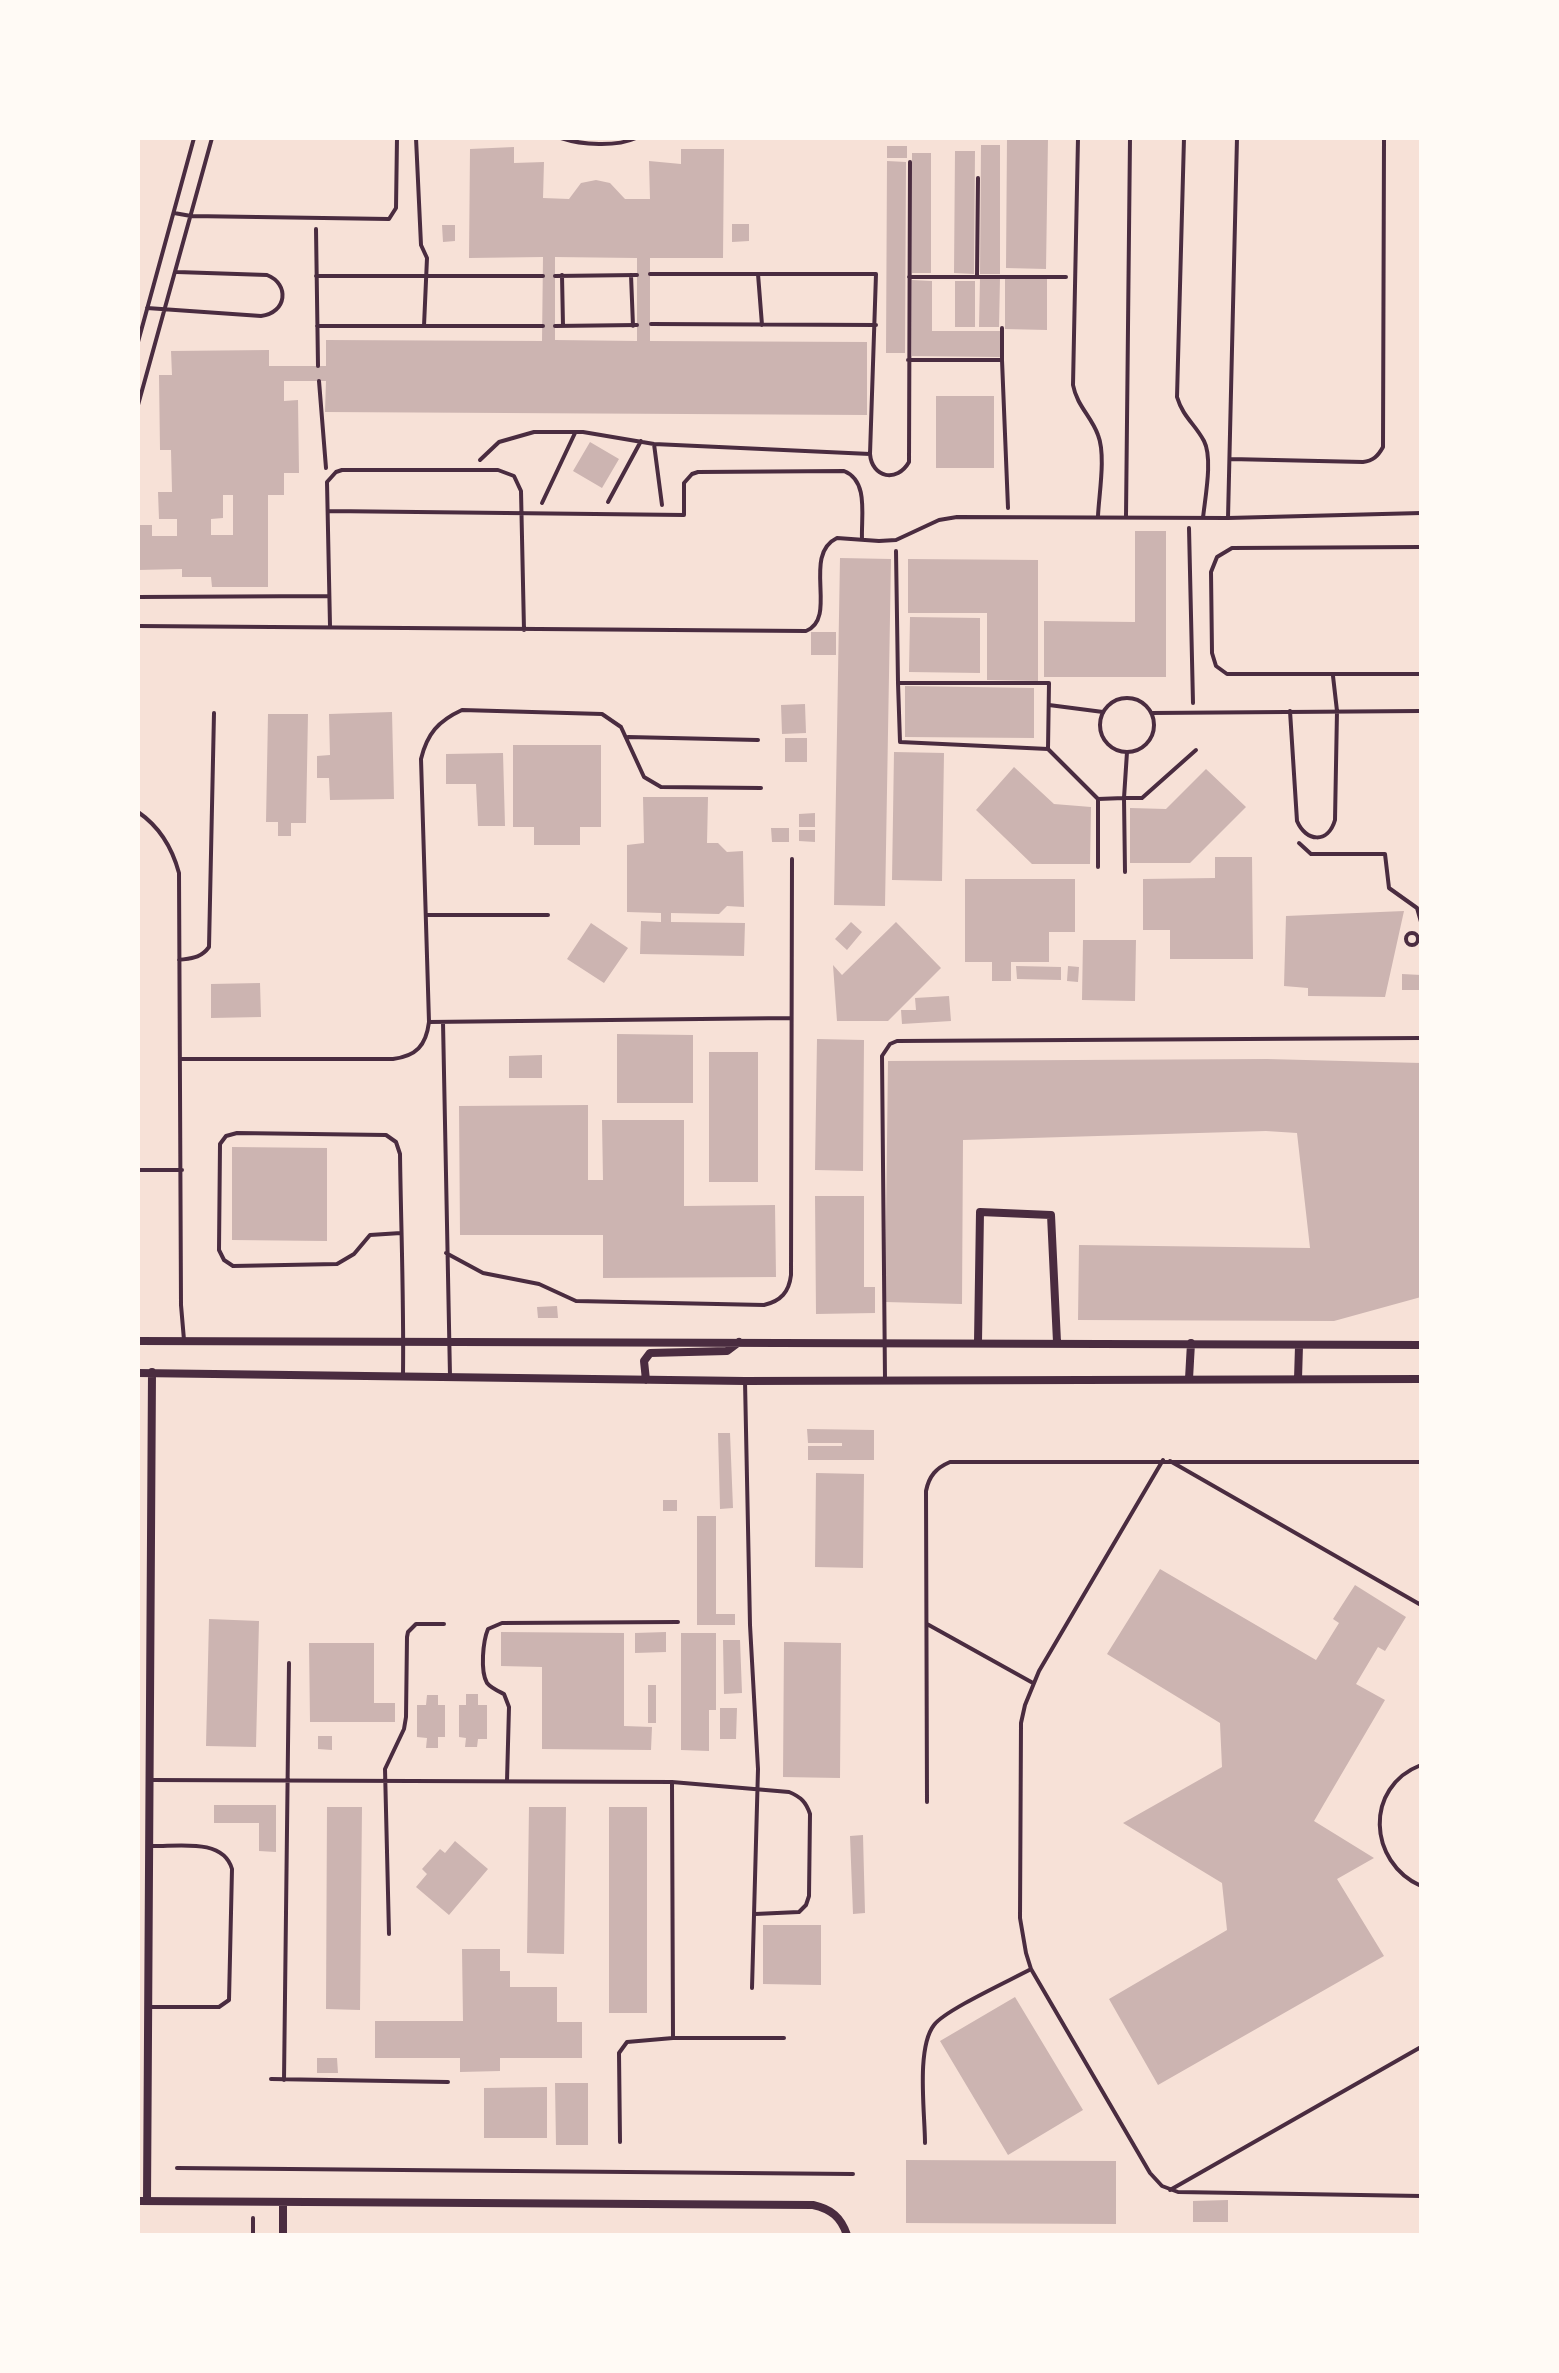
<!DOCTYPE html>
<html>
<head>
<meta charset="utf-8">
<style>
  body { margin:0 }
  #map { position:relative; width:1559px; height:2373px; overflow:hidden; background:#f7e1d7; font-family:"Zilla Slab",serif }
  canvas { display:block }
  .frame { position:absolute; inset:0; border:140px solid #fffaf5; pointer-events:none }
</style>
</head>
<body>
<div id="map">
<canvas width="1559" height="2373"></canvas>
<div class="frame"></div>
</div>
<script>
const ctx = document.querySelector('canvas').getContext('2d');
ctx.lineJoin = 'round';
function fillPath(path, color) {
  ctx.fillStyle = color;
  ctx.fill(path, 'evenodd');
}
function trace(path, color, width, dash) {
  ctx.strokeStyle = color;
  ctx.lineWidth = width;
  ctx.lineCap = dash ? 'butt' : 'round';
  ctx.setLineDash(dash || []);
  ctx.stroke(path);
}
const building = new Path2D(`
  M1007 138H1048L1046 269 1006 268Z
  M981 145H1000V274H980Z
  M887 146H907V158H887Z
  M514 147V163L544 162 543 198 569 199 581 183 596 180 610 183 625 199H650L649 161 681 164V149H724L723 258H650V341L867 342V415L325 412 326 381H284V401L298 400 299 473H284V495H268V587H212L211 577H182V569L138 570V525H152V536H177V519H159L158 492H172L171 450H160L159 375H172L171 351 269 350V366H326V340L542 341 543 257 469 258 470 149ZM555 257 637 258V341L555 340ZM223 495H233V535H211V519L223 518Z
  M955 151H975L974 274 954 273Z
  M912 153H931V273H912Z
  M887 161 906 162 905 353H886Z
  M732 224H749V241L732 242Z
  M442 225H455V241L443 242Z
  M980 278H1000L999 327H979Z
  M1005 279H1047V330L1005 329Z
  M912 280 932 281V331H1000V357L912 356Z
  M955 281H975V327H955Z
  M936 396H994V468H936Z
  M590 442 619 459 602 488 573 471Z
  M1135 531H1166V677H1044V621L1135 622Z
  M840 558 891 559 885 906 834 905Z
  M908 559 1038 560V681L987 680V613H908Z
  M910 617 980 618V673L909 672Z
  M811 632H836V655H811Z
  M905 686 1034 688V738L905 737Z
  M805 704 806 733 782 734 781 705Z
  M392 712 394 799 330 800 329 778H317V756L330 755 329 714Z
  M268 714H308L306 823H291V836H278V822H266Z
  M785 738H807V762H785Z
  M513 745H601V827H580V845H534V827H513Z
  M894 752 944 753 942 881 892 880Z
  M503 753 505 826H478L476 784H446V754Z
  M1014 767 1054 804 1091 807 1090 864H1032L976 810Z
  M1206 769 1246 807 1190 863H1130V808L1166 809Z
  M643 797H708L707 843H718L727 852 743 851 744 907 727 906 719 914 671 913V922L745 923 744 956 640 954 641 921 661 922V913L627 912V845L644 843Z
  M815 813V827H799V814Z
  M771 828H789V842H772Z
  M799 830H815V842L799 841Z
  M1215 857H1252L1253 959H1170V930H1143V879L1215 878Z
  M965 879H1075V932H1049V962H1011V981H992V962H965Z
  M1404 911 1385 997 1308 996V988L1284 986 1286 916Z
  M851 922 862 932 847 950 835 939Z
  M896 922 941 968 888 1021H837L833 965 842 975Z
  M591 923 628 948 604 983 567 959Z
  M1083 940H1136L1135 1001 1082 1000Z
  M1016 966 1061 967V980L1017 979Z
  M1068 966 1079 967 1078 982 1067 981Z
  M1402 974 1421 975V990H1402Z
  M260 983 261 1017 211 1018V984Z
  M949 996 951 1021 902 1024 901 1010H916L915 998Z
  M617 1034 693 1035V1103H617Z
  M817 1039 864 1040 863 1171 815 1170Z
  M709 1052H758V1182H709Z
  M542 1055V1078H509V1056Z
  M1267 1059 1421 1063V1297L1334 1321 1078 1320 1079 1245 1310 1248 1297 1133 1266 1131 963 1140 962 1304 885 1302 888 1061Z
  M588 1105V1180H603L602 1120H684V1206L775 1205 776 1277 603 1278V1235H460L459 1106Z
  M232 1147 327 1148V1241L232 1240Z
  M815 1196H864V1287H875V1313L816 1314Z
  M557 1306 558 1318H538L537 1307Z
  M807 1429 874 1430V1460H808V1446H842V1443H808Z
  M718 1433H730L733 1508 720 1509Z
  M816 1473 864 1474 863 1568 815 1567Z
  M663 1500H677V1511H663Z
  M697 1516H716V1614H735V1625H697Z
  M1160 1569 1316 1660 1339 1623 1333 1619 1355 1585 1406 1617 1385 1651 1378 1647 1356 1684 1385 1700 1314 1821 1374 1858 1337 1879 1384 1956 1158 2085 1109 1999 1227 1930 1222 1883 1123 1823 1222 1767 1220 1723 1107 1654Z
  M209 1619 259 1621 256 1747 206 1746Z
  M501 1632 624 1633V1726L652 1727 651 1750 542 1749V1667L501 1666Z
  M666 1632V1652L635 1653V1633Z
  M681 1633H716V1710H709V1751L681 1750Z
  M723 1640H740L742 1693 724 1694Z
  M784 1642 841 1643 840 1778 783 1777Z
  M309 1643H374V1703H395V1722H310Z
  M648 1685H656V1723H648Z
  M466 1694H478V1705H487V1739H478L477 1747H465L466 1738 459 1737V1705H466Z
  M427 1695H438V1705H445V1737H438V1748H426L427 1738 417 1737V1705H426Z
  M720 1708H737L736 1739H720Z
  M318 1736H332V1750L318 1749Z
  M214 1805H276V1852L259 1851V1823H214Z
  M327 1807H362L360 2010 326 2009Z
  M529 1807H566L564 1954 527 1953Z
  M609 1807H647V2013H609Z
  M863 1835 865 1913 853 1914 850 1836Z
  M455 1841 488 1869 449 1915 416 1887 427 1874 422 1869 440 1849 445 1853Z
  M763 1925H821V1985L763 1984Z
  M462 1949H500V1971H510V1987H557V2022H582V2058H500V2071L460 2072V2058H375V2021H463Z
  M1015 1997 1083 2110 1008 2155 940 2041Z
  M317 2058H337L338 2073H317Z
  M555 2083H588V2145H556Z
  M547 2087V2138H484V2088Z
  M906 2160 1116 2161V2224L906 2223Z
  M1228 2200V2222H1193V2201Z`);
const path = new Path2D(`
  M416 138 421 245 427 258 424 326
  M316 229 318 366
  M758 274 762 325
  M562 275 563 326
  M631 275 633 326
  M316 276H543
  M555 276 637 275
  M977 276 978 178
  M909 277H1066
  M651 324 876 325
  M317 326H543
  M555 326 637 325
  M908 360H1002L1008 508
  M1002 360V328
  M319 381 326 468
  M654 444 662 505
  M870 454C872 478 897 483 909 462L910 162
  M480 460 499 442 534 432H583L654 444 870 454 876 274H650
  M608 502 641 441
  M542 503 575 433
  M1189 528 1193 703
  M896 551 898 683H1049L1048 749
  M898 683 900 742 1048 749 1098 799V867
  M1049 705 1103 712
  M1098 799 1124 798 1127 752
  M1299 843 1311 854H1385L1389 888 1417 908 1421 922
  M1125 872 1124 798H1142L1196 750
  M1406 939a6 6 0 1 1 12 0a6 6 0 1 1-12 0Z
  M177 2168 853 2174
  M253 2218V2235`);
const service = new Path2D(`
  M561 138C582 145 616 147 636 138
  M1078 138 1073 385C1077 406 1091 416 1098 435 1106 455 1099 494 1098 516
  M1184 138 1177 397C1183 417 1195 424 1204 441 1213 458 1205 498 1203 518
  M174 213 191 216 389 219 396 208 397 138
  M147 308 261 316C287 313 290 284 267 275L177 272
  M138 342 194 138
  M138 405 212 138
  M1230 459 1363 462C1373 461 1378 456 1383 447L1384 138
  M328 511 684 515V483L692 474 698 472 844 471C869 481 861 516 862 539
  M1126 516 1130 138
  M1228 518 1237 138
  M1421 547 1232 548 1217 557 1211 572 1212 653 1216 666 1227 674H1421
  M138 597 329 596
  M138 626 806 631C839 618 801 555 837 538L879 541 896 540 939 520 957 517 1228 518 1421 513
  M330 626 327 482 336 472 342 470H498L514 476 521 491 524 630
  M1100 725a27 27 0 1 1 54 0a27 27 0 1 1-54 0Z
  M1290 711 1297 821C1306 842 1328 844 1335 820L1337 711 1333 676
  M1151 713 1421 711
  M628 737 758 740
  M138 812C160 827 172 847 179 873L181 1305 184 1340
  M427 915H548
  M179 960C192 958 201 958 209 947L214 713
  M429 1022 791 1018
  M443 1022 450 1376
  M181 1059H393C416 1056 426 1046 429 1022L421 759C427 734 438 721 462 710L602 714 621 727 644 777 661 787 761 788
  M138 1170H182
  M401 1233 370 1235 354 1254 337 1264 233 1266 224 1260 219 1250 220 1144 226 1136 237 1133 386 1135 396 1142 400 1154C401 1228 404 1302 403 1375
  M446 1253 483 1273 539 1284 576 1301 764 1305C781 1301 789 1292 791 1275L792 859
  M885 1379 882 1056 890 1044 897 1041 1421 1038
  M745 1381 750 1625 758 1769 752 1988
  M1163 1460 1039 1671 1025 1705 1021 1723 1020 1918 1026 1953 1031 1969 1150 2173 1162 2186 1178 2192 1421 2196
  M1170 1461 1421 1605
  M927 1624 1033 1683
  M1421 1765C1364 1787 1368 1862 1421 1886
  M151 1780 672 1782 789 1792C801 1797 806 1802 810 1814L809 1896 806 1905 799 1912 755 1914
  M507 1781 509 1707 504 1694C498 1691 491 1688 487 1683 480 1671 483 1641 488 1629L502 1623 678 1622
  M672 1782 673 2038
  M927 1802 926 1491C929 1476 936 1468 950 1462H1421
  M149 1846C176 1847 223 1837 232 1869L229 2000 219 2007H150
  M389 1934 385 1769 404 1729 406 1717 407 1637 408 1632 416 1624H444
  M271 2079 448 2082
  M284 2080 289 1663
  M620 2142 619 2053 627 2042 673 2038H784
  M925 2143C925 2114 916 2048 934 2025 945 2010 1011 1980 1031 1969
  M1170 2190 1421 2047`);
const minor = new Path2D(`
  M138 1341 1421 1345
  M978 1342 980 1212 1051 1215 1057 1342
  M138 1373 745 1381 1421 1379
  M1189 1379 1191 1343
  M1298 1379 1299 1346
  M646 1380 644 1361 650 1353 727 1351 739 1342
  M147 2200 152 1372
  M138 2201 813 2205C831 2209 841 2217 847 2235
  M283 2203V2235`);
fillPath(building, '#ccb4b1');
trace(path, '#4a2c40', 4);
trace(service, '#4a2c40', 4);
trace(minor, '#4a2c40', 8);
</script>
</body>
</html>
